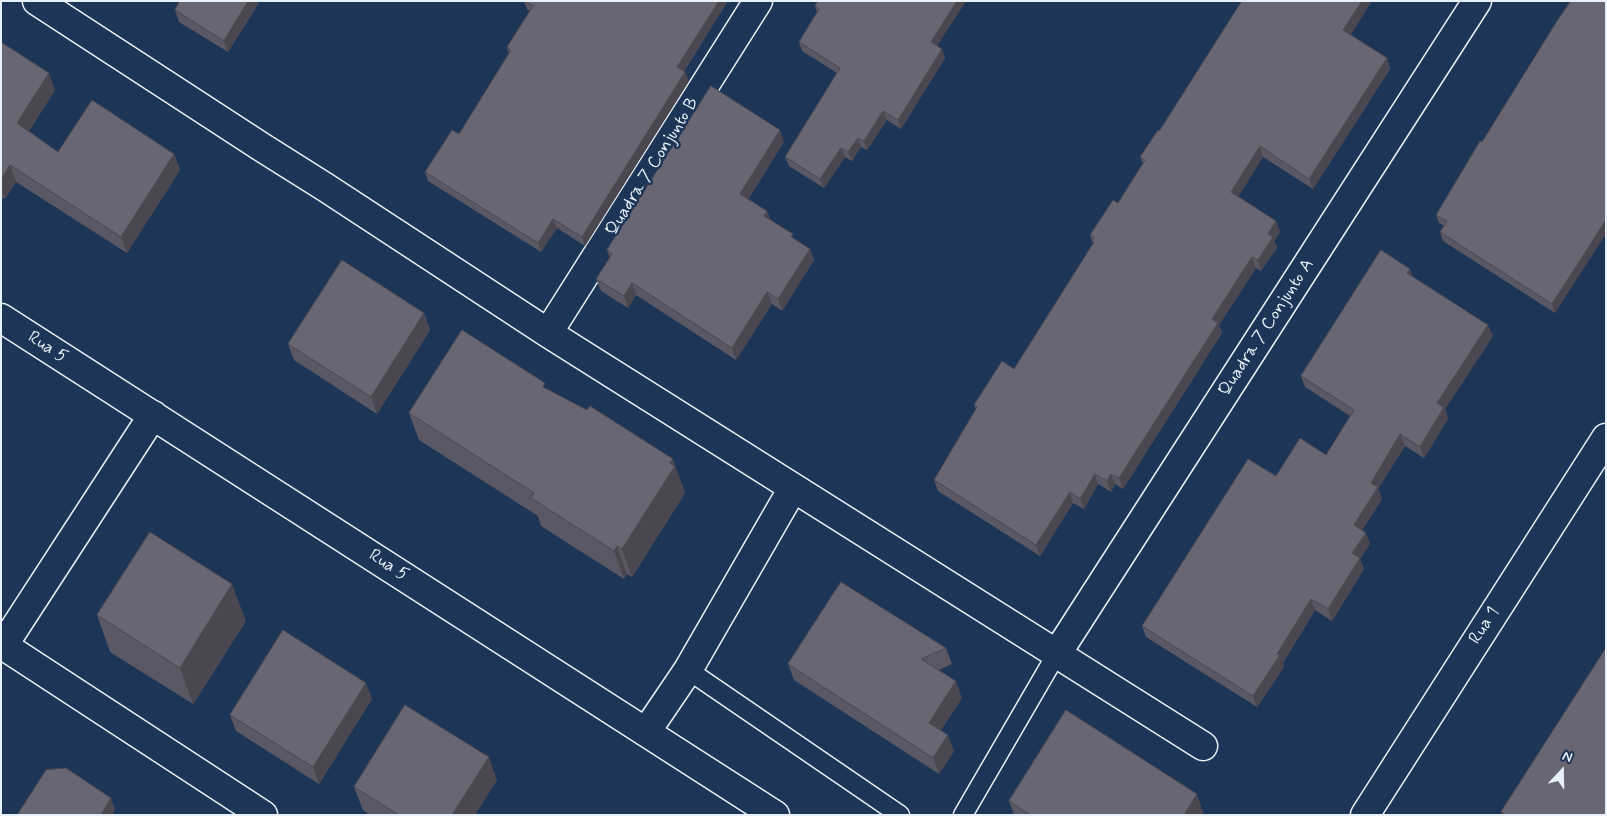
<!DOCTYPE html>
<html>
<head>
<meta charset="utf-8">
<style>
  body { margin:0 }
  #map { position:relative; width:1607px; height:816px; overflow:hidden; background:#1d3557; font-family:Mynerve,sans-serif }
  canvas { display:block }
  .frame { position:absolute; inset:0; border:2px solid #e8f1f8; pointer-events:none }
  .north { position:absolute; left:1537px; top:746px; width:50px; height:50px; -webkit-text-stroke:4px #1d3557; paint-order:stroke; rotate:21deg; font-size:14px; font-weight:700; line-height:20px; text-align:center; color:#e8f1f8 }
  .north::after { content:''; display:block; margin:auto; width:18px; height:22px; background:#e8f1f8; clip-path:polygon(50% 0,100% 100%,50% 72%,0 100%) }
</style>
</head>
<body>
<div id="map">
<canvas width="1607" height="816"></canvas>
<div class="frame"></div>
<div class="north">N</div>
</div>
<script>
const ctx = document.querySelector('canvas').getContext('2d');
ctx.lineJoin = 'round';
function trace(path, color, width, dash) {
  ctx.strokeStyle = color;
  ctx.lineWidth = width;
  ctx.lineCap = dash ? 'butt' : 'round';
  ctx.setLineDash(dash || []);
  ctx.stroke(path);
}
function fillPath(path, color) {
  ctx.fillStyle = color;
  ctx.fill(path, 'evenodd');
}
function drawText(font, color, halo, rows, align = 'center') {
  ctx.font = font + ' Mynerve,sans-serif';
  ctx.lineWidth = 5;
  ctx.setLineDash([]);
  ctx.textBaseline = 'middle';
  ctx.strokeStyle = halo;
  ctx.fillStyle = color;
  for (const [text, x, y, turn = 0] of rows) {
    ctx.save();
    ctx.translate(x, y);
    ctx.rotate((+turn || 0) * Math.PI / 180);
    ctx.textAlign = isNaN(turn) ? turn : align;
    if (halo) ctx.strokeText(text, 0, 0);
    ctx.fillText(text, 0, 0);
    ctx.restore();
  }
}
const service = new Path2D(`
  M688 670 900 815
  M963 815 1056 655`);
const minor = new Path2D(`
  M37 1 263 148 325 187 548 333 1203 746
  M548 333 758 1
  M1 644 263 815
  M3 646 153 415
  M1056 655 1477 1
  M646 732 688 670 793 488`);
const tertiary = new Path2D(`
  M1 318 775 815
  M1365 815 1606 438`);
const wall = new Path2D(`
  M260 1 228 52 179 22 175 10Z
  M524 1H728L684 71 689 81 585 246 557 228 541 252 428 181 425 172 459 134 509 54 507 47 530 11 527 9Z
  M1571 1 1555 313 1443 241 1440 232 1444 226 1439 223 1436 215Z
  M815 6 938 46 945 58 901 129 887 120 867 150 861 147 852 161 845 157 824 188 789 166 785 157 837 73 802 51 799 42 817 12Z
  M1351 35 1387 58 1390 69 1313 189 1263 157 1238 196 1276 221 1280 232 1274 241 1277 248 1261 271 1256 268 1219 325 1222 333 1123 489 1115 484 1111 492 1098 484 1084 509 1073 503 1040 556 938 491 934 480 976 410 974 405 1014 369 1093 244 1090 235 1118 203 1143 164 1140 157 1159 131Z
  M1 42 55 90 29 131 58 152 174 154 180 170 127 253 16 182 5 199 1 197Z
  M784 142 748 199 767 211 770 219 795 239 810 249 814 260 782 311 772 304 736 360 636 295 628 308 601 291 596 279 610 258 607 250Z
  M1410 269 1412 276 1493 336 1445 409 1448 419 1424 458 1405 446 1378 489 1382 499 1362 530 1366 533 1370 544 1360 559 1364 569 1332 621 1315 610 1283 663 1284 667 1257 707 1146 637 1142 626 1276 476 1326 455 1350 416 1305 387 1301 376Z
  M424 313 430 330 377 414 294 360 288 344Z
  M547 389 683 486 682 487 685 493 632 577 627 574 624 579 541 526 538 516 419 440 409 413Z
  M97 615 246 621 193 704 110 652Z
  M946 648 952 664 939 670 962 698 941 730 954 751 939 774 794 680 788 664Z
  M372 699 319 784 236 731 230 715Z
  M497 780 475 815H370L363 810 354 787Z
  M1009 801 1204 815H1014Z`);
const shadedWall = new Path2D(`
  M248 1H260L228 52 224 41Z
  M719 1H728L680 76 677 67Z
  M957 1H966L934 51 931 42Z
  M1362 1H1372L1347 41 1343 30Z
  M942 49 945 58 901 129 898 120Z
  M1387 58 1390 69 1313 189 1309 179Z
  M685 72 689 81 585 246 582 237Z
  M49 73 55 90 23 140 17 123Z
  M883 111 887 120 867 150 864 141Z
  M780 130 784 142 744 206 740 194Z
  M858 138 861 147 852 161 848 152Z
  M1260 146 1263 157 1235 202 1231 192Z
  M841 148 845 157 824 188 820 179Z
  M174 154 180 170 127 253 121 237Z
  M10 165 16 182 5 199 1 190V179Z
  M767 211 771 223 764 216Z
  M553 219 557 228 541 252 538 243Z
  M1606 220V234L1555 313 1552 304Z
  M1276 221 1280 232 1274 241 1277 248 1261 271 1258 260 1268 234Z
  M810 249 814 260 782 311 778 299Z
  M1252 257 1256 268 1219 325 1222 333 1123 489 1119 478 1212 319Z
  M1410 269 1414 280 1407 273Z
  M632 283 636 295 628 308 624 296Z
  M767 292 772 304 736 360 732 348Z
  M424 313 430 330 377 414 371 397Z
  M1488 325 1493 336 1445 409 1448 419 1424 458 1420 447 1437 403Z
  M1400 434 1405 446 1378 489 1382 499 1358 537 1354 525 1371 483Z
  M673 459 685 493 632 577 622 549Z
  M1095 474 1098 484 1084 509 1080 499Z
  M1111 474 1115 484 1111 492 1107 481Z
  M1070 492 1073 503 1040 556 1036 545Z
  M1366 533 1370 544 1360 559 1364 569 1332 621 1328 609 1352 553Z
  M617 546 627 574 624 579 614 551Z
  M232 584 246 621 193 704 180 668Z
  M1311 599 1315 610 1283 663 1284 667 1257 707 1253 696 1277 654Z
  M956 681 962 698 935 739 929 723Z
  M366 683 372 699 319 784 313 767Z
  M948 735 954 751 939 774 933 758Z
  M489 757 497 780 475 815H452Z
  M1197 794 1204 815H1184Z
  M111 798 115 809 112 815H101Z`);
const building = new Path2D(`
  M180 1H248L224 41 175 10Z
  M525 1H719L677 67 685 72 582 237 553 219 538 243 425 172 452 130 459 134 511 50 507 47 533 6Z
  M818 1H957L931 42 942 49 898 120 883 111 864 141 858 138 848 152 841 148 820 179 785 157 840 68 799 42 819 9 815 6Z
  M1242 1H1362L1343 30 1387 58 1309 179 1260 146 1231 192 1276 221 1268 234 1273 237 1258 260 1252 257 1212 319 1218 323 1119 478 1111 474 1107 481 1095 474 1080 499 1070 492 1036 545 934 480 977 407 974 405 1002 361 1014 369 1094 242 1092 241 1094 237 1090 235 1113 200 1118 203 1145 160 1140 157 1158 130 1159 131Z
  M1571 1H1606V220L1552 304 1440 232 1447 221 1436 215 1480 141 1482 142 1557 21Z
  M1 42 49 73 17 123 58 152 92 100 174 154 121 237 10 165 1 179Z
  M711 86 780 130 740 194 767 211 764 216 793 234 791 237 810 249 778 299 767 292 732 348 632 283 624 296 596 279 612 254 607 250Z
  M1381 250 1410 269 1407 273 1488 325 1437 403 1444 407 1420 447 1400 434 1371 483 1378 487 1354 525 1366 533 1352 553 1360 558 1328 609 1311 599 1277 654 1280 655 1253 696 1142 626 1248 459 1276 476 1300 438 1326 455 1354 410 1301 376Z
  M342 260 424 313 371 397 288 344Z
  M462 330 545 383 543 387 587 410 590 406 673 459 670 463 675 466 622 549 617 546 614 551 531 498 534 493 409 413Z
  M150 532 232 584 180 668 97 615Z
  M841 582 946 648 921 659 956 681 929 723 948 735 933 758 788 664Z
  M283 630 366 683 313 767 230 715Z
  M1606 648V815H1505L1501 812Z
  M405 705 489 757 452 815H399L354 787Z
  M1066 710 1197 794 1184 815H1030L1009 801Z
  M66 768 111 798 101 815H17L46 770Z`);
const streetNames = [
  ["Quadra 7 Conjunto B",653,167,-58],
  ["Quadra 7 Conjunto A",1267,328,-57],
  ["Rua 5",47,348,33],
  ["Rua 5",388,566,33],
  ["Rua 1",1485,626,-57]
];
trace(service, '#e8f1f8', 21);
trace(minor, '#e8f1f8', 31);
trace(tertiary, '#e8f1f8', 31);
trace(service, '#1d3557', 18);
trace(minor, '#1d3557', 28);
trace(tertiary, '#1d3557', 28);
fillPath(wall, '#5a5864');
fillPath(shadedWall, '#4a4751');
fillPath(building, '#696674');
trace(building, '#4a4751', 1);
drawText('18px', '#e8f1f8', '#1d3557', streetNames);
</script>
</body>
</html>
